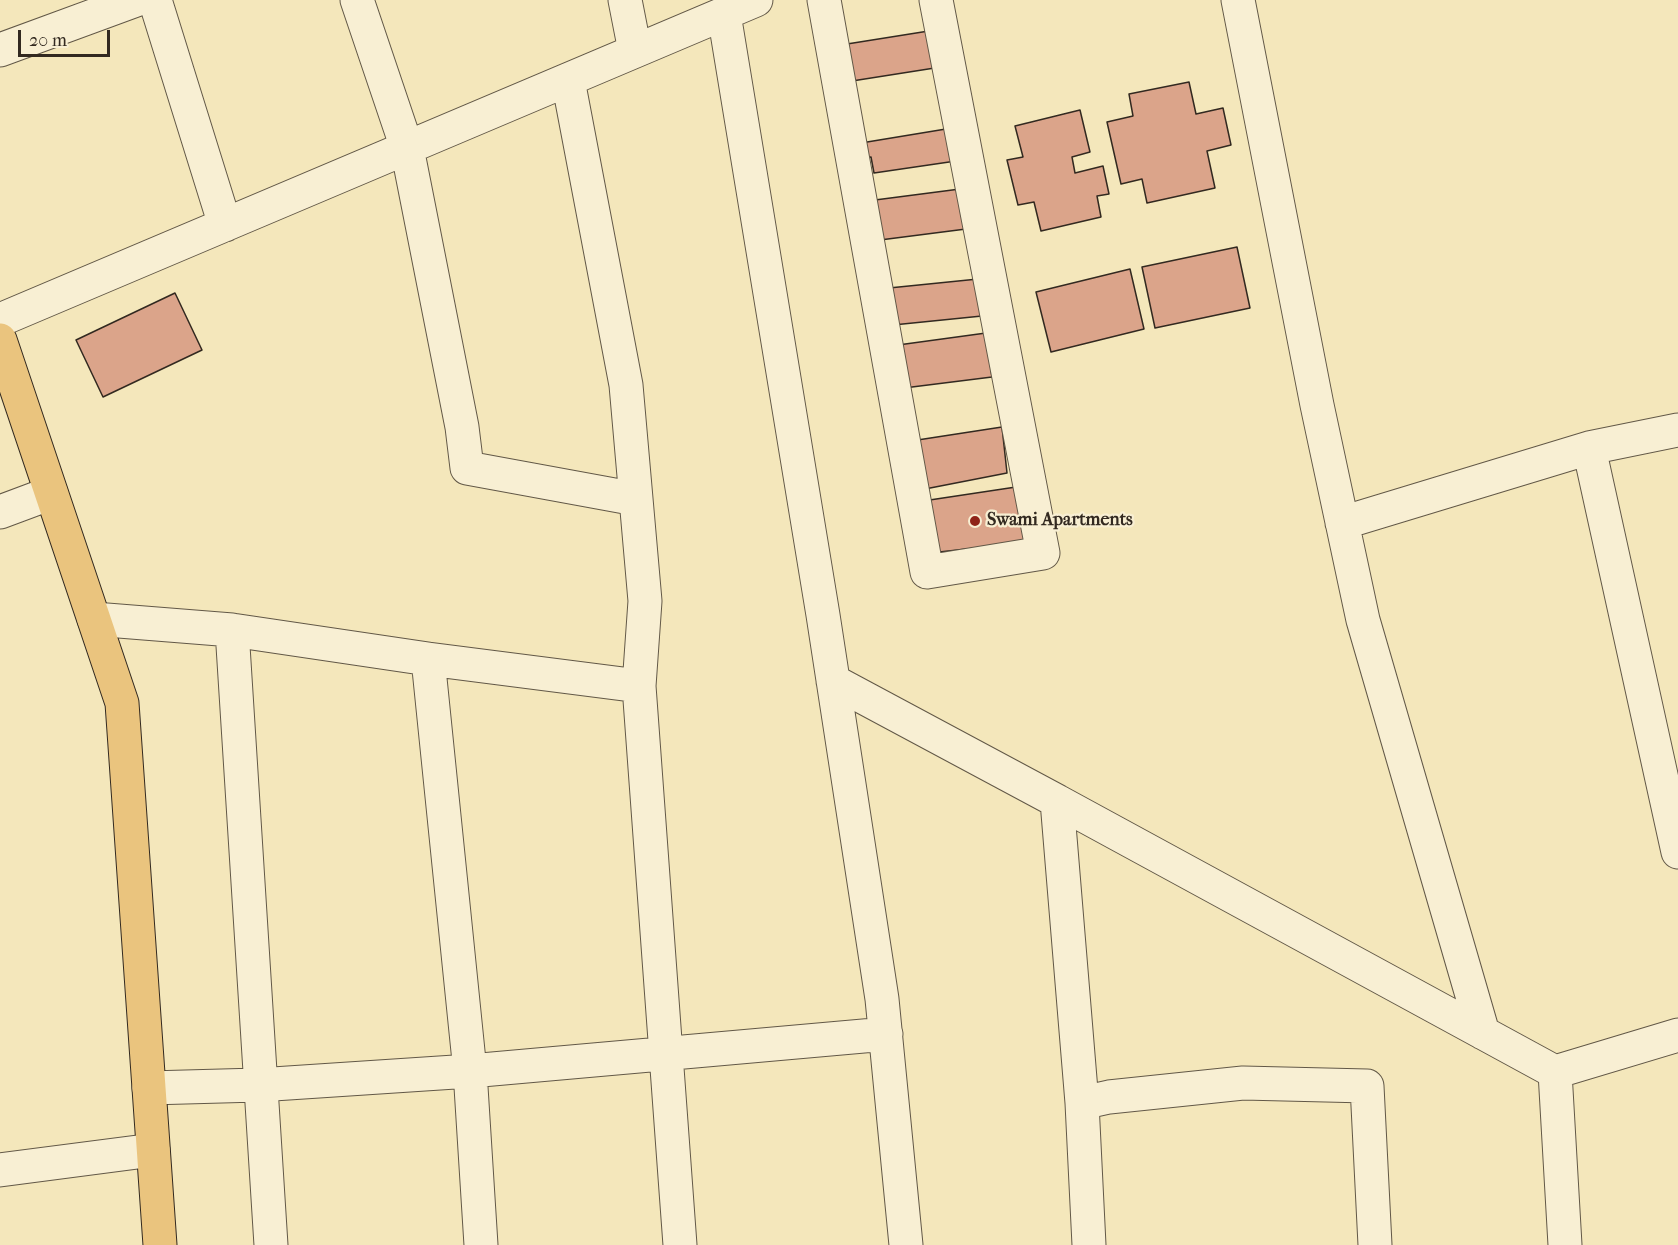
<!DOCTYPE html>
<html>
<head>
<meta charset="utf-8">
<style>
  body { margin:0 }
  #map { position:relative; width:1678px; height:1245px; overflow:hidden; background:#f4e7bb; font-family:"IM FELL French Canon",serif }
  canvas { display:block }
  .scale { position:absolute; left:18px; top:30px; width:92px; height:27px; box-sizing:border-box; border:3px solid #322920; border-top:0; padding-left:8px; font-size:18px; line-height:21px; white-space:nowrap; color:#322920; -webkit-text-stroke:4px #f8efd3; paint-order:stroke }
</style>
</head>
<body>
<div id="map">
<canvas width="1678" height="1245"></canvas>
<div class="scale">20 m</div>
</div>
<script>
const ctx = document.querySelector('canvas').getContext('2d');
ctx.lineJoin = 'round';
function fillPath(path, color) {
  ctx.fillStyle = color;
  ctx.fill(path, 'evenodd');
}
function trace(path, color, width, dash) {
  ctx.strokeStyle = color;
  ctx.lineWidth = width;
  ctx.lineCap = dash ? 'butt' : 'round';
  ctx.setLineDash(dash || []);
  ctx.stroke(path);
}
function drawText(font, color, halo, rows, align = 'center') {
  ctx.font = font + ' "IM FELL French Canon",serif';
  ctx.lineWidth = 4.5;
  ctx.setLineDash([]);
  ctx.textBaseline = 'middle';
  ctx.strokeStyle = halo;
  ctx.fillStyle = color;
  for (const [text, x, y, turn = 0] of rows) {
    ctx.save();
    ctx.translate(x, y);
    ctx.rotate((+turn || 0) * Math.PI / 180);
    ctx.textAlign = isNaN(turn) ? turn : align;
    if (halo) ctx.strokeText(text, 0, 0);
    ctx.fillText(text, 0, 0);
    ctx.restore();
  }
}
const building = new Path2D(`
  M935 30 941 67 852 81 847 44Z
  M1189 82 1196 114 1223 108 1231 145 1207 151 1215 188 1147 203 1142 179 1121 184 1107 122 1133 116 1129 94Z
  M1080 110 1090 152 1072 157 1075 173 1103 166 1109 194 1097 196 1101 217 1041 231 1034 202 1018 205 1007 160 1023 157 1015 126Z
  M952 128 956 161 874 173 871 157 863 158 861 143Z
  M960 189 966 229 880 240 875 200Z
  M1237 247 1250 308 1155 328 1142 267Z
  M1130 269 1144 329 1051 352 1036 292Z
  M978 279 982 316 893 325 889 288Z
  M175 293 202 350 103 397 76 340Z
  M986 333 992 377 904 388 898 345Z
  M1002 427 1007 473 925 489 911 441Z
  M1016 487 1031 542 930 553 923 501Z`);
const minor = new Path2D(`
  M155 0 225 225
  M357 0 407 148 462 427 467 468 636 499
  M625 0 635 51
  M824 0 927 572 1043 553 936 0
  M1238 0 1317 405 1363 620 1483 1033
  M724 14 823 615 882 999 906 1245
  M0 50 136 0
  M568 80 626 385 645 601 639 686
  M0 320 756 0
  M1589 448 1678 852
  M0 512 51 493
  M1342 523 1589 448 1678 430
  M94 619 232 630 271 1245
  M232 630 428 659 470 1071 481 1245
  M428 659 639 686 680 1245
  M833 681 1057 801
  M1555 1072 1678 1035
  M149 1088 258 1085 470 1071 886 1034
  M1082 1103 1057 801 1555 1072 1565 1245
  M0 1170 153 1150
  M1089 1245 1082 1103 1109 1097 1243 1083 1367 1086 1375 1245`);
const major = new Path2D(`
  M0 340 122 703 160 1245`);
const markers = [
  [975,521,6,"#8f2418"]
];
const poiNames = [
  ["Swami Apartments",987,521]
];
fillPath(building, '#dba48a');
trace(building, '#322920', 1.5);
trace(minor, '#625847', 35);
trace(major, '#322920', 35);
trace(minor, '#f8efd3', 33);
trace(major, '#eac47e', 33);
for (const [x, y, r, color] of markers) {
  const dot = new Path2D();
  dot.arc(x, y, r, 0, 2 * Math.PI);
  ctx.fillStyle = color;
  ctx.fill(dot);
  trace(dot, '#f8efd3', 2);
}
drawText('bold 18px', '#322920', '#f8efd3', poiNames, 'left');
</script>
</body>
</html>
